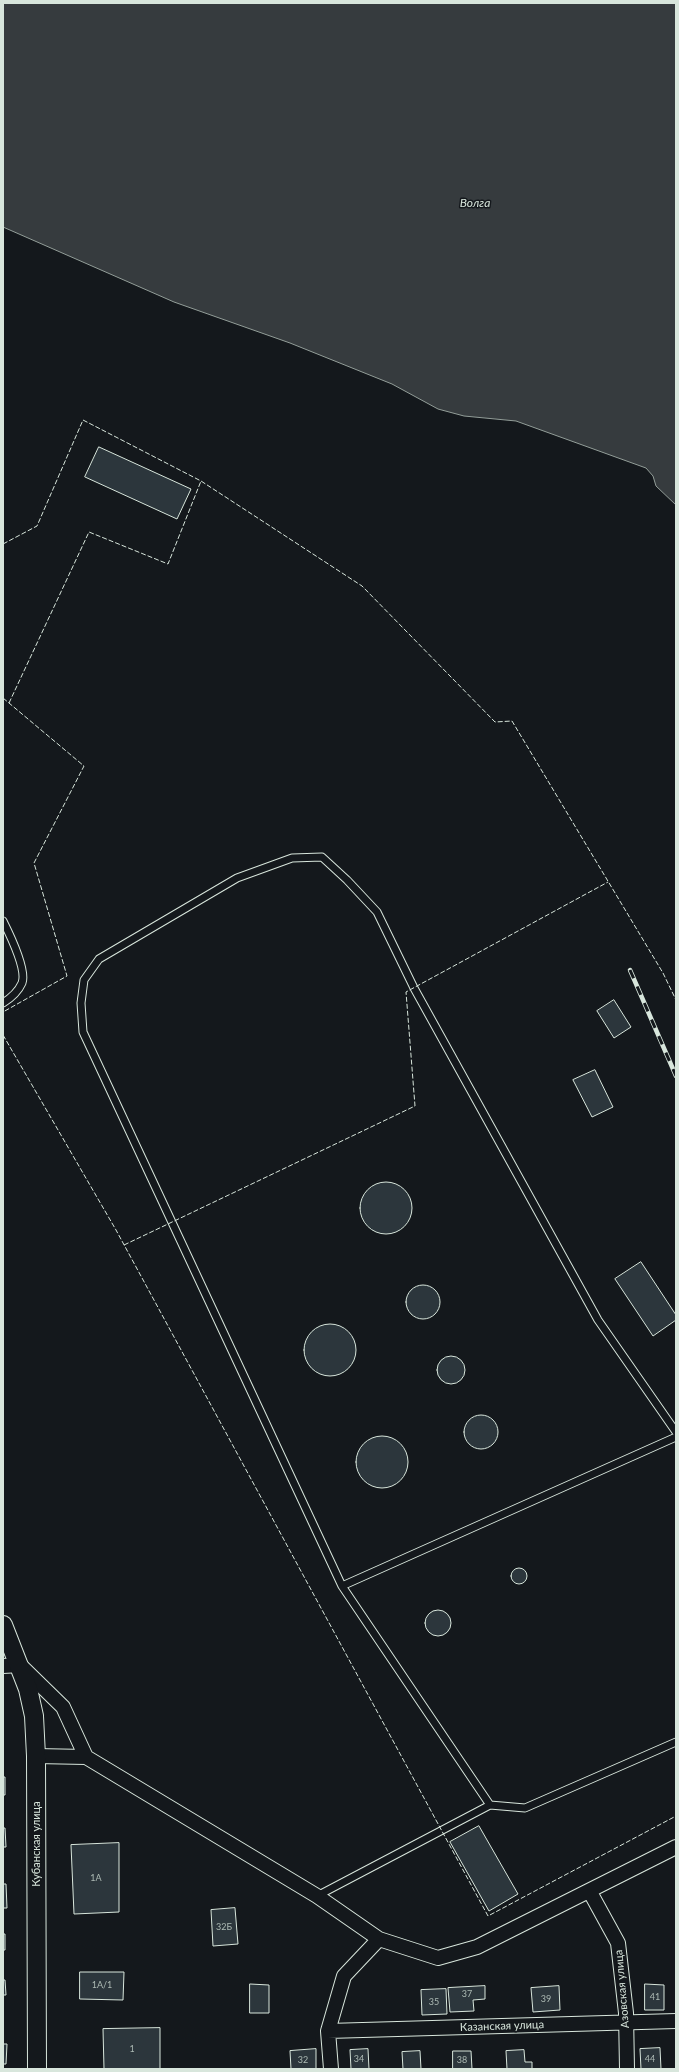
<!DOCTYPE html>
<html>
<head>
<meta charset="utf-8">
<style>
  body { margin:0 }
  #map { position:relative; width:679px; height:2072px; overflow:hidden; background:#14181c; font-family:Lato,sans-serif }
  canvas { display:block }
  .frame { position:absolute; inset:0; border:4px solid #d8e6dc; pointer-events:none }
</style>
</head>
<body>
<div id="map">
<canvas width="679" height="2072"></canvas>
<div class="frame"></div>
</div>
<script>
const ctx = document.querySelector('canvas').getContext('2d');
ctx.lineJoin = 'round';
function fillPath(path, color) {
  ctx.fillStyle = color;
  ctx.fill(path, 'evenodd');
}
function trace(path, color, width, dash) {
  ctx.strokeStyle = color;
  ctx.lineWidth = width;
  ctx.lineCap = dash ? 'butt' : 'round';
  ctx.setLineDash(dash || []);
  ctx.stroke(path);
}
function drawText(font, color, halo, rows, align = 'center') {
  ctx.font = font + ' Lato,sans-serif';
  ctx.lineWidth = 3;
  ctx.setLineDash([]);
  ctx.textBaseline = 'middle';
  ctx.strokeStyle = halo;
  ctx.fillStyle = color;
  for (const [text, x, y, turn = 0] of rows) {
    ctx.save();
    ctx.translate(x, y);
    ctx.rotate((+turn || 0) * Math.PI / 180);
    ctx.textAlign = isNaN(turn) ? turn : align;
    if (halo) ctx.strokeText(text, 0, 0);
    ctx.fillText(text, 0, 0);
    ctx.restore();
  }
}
const water = new Path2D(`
  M3 3H676V505L656 486 653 476 646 468 516 421 464 416 438 409 392 384 290 343 174 302 3 227Z`);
const building = new Path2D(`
  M99 447 191 489 177 519 85 477Z
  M614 1000 631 1027 614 1038 597 1011Z
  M595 1070 613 1107 592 1117 573 1080Z
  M360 1208a26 26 0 1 1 52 0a26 26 0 1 1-52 0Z
  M641 1262 676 1315V1320L653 1336 615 1279Z
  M406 1302a17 17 0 1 1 34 0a17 17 0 1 1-34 0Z
  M304 1350a26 26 0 1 1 52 0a26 26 0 1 1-52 0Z
  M437 1370a14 14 0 1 1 28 0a14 14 0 1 1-28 0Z
  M464 1432a17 17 0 1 1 34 0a17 17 0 1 1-34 0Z
  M356 1462a26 26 0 1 1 52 0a26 26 0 1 1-52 0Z
  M511 1576a8 8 0 1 1 16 0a8 8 0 1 1-16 0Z
  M425 1623a13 13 0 1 1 26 0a13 13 0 1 1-26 0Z
  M3 1777H5V1795H3Z
  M479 1826 518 1894 489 1911 450 1842Z
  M3 1828H5L6 1847H3Z
  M119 1843V1912L74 1914 71 1845Z
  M3 1884H6L7 1908H3Z
  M235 1908 238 1944 213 1946 211 1910Z
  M3 1934H5V1950H3Z
  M80 1972H124L123 2000 80 1999Z
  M3 1980H5L6 1995H3Z
  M250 1984 269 1985V2013H250Z
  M645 1984 664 1985V2010H645Z
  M485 1986V1999L473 2000 474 2011 450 2012 448 1988Z
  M559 1986 560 2010 533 2012 531 1988Z
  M446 1989 447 2014 422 2015 421 1990Z
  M160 2028V2069H104L103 2029Z
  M3 2044H7L6 2064H3Z
  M660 2048 661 2069H641L640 2049Z
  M316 2049V2069H291L290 2051Z
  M368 2049 369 2069H351L350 2050Z
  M524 2050 525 2062H532V2069H507L506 2051Z
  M420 2051 421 2069H403L402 2052Z
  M453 2051H471L472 2069H453Z`);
const service = new Path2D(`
  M3 921C9 933 27 970 22 983 18 992 11 998 3 1003
  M342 1586 83 1032 81 1003 84 980 99 959 237 878 292 858 322 857 347 880 377 912 414 988 598 1320 676 1432
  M490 1805 342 1586 676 1437
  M317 1896 490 1805 525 1808 676 1742`);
const minor = new Path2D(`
  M3 1666 20 1665 63 1707 86 1757 317 1896 379 1939 438 1958 477 1947 676 1847
  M36 1756 86 1757
  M590 1892 618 1943 626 2013 627 2069
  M328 2031 676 2021
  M331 2069 328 2031 344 1976 379 1939`);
const tertiary = new Path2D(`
  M3 1625 28 1689 34 1716 36 1756 37 2069`);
const rail = new Path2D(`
  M630 970 676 1076`);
const fence = new Path2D(`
  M3 544 37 526 83 420 201 481 362 586 495 722 512 721 663 973 676 1000
  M3 698 84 766 34 863 67 976 3 1012
  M9 703 89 532 168 564 201 481
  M3 1035 116 1230 488 1916 676 1816
  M124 1245 415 1106 406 992 608 882`);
const numberNames = [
  ["1А",96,1878],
  ["32Б",224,1927],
  ["1А/1",102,1985],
  ["37",467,1994],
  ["41",655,1997],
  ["39",546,1999],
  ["35",434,2002],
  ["1",132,2049],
  ["34",359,2059],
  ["44",650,2059],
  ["32",303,2060],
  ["38",462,2060]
];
const streetNames = [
  ["Кубанская улица",36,1844,-90],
  ["Азовская улица",622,1989,-95],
  ["Казанская улица",502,2026,-2]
];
const waterNames = [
  ["Волга",475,203]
];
fillPath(water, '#363b3e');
trace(water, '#939e99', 1);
fillPath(building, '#2c363c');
trace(building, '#d8e6dc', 1);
trace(service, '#d8e6dc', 9);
trace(minor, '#d8e6dc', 16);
trace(tertiary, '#d8e6dc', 20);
trace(service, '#14181c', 7);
trace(minor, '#14181c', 14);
trace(tertiary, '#14181c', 18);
trace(rail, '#d8e6dc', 4.5);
trace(rail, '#14181c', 3, [9]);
trace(fence, '#d8e6dc', 1, [5, 2]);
drawText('9px', '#adbab4', null, numberNames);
drawText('11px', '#d8e6dc', '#14181c', streetNames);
drawText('italic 12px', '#d8e6dc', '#14181c', waterNames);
</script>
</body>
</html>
